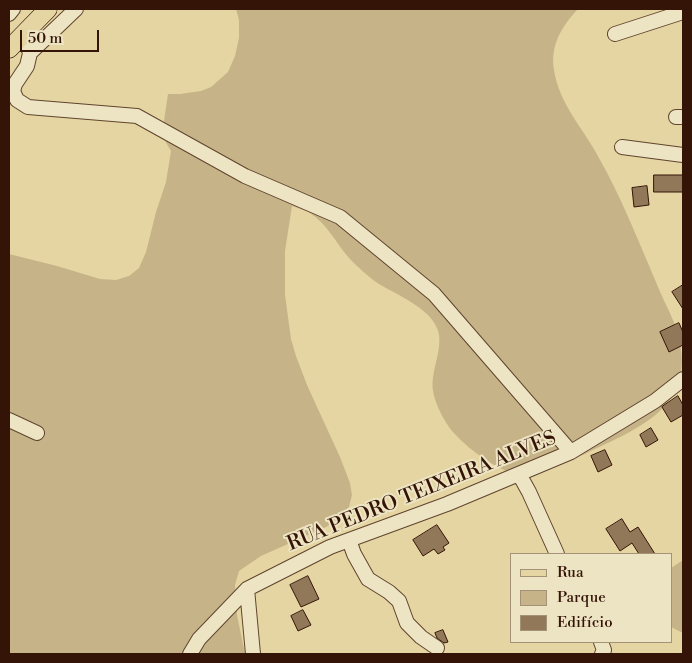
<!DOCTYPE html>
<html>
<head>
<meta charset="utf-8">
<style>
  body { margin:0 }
  #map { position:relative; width:692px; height:663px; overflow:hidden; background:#e4d5a2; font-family:"Libre Bodoni",serif }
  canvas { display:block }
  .frame { position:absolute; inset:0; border:10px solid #341407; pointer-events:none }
  .legend { position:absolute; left:510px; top:553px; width:162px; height:90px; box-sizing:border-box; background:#ede4c3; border:1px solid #a39178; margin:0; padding:6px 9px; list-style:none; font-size:15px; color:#341407 }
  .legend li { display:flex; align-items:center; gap:10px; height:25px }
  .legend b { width:25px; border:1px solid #a39178 }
  .scale { position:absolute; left:20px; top:30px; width:79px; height:22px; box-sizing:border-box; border:2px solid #341407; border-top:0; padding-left:6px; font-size:15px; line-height:18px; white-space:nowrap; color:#341407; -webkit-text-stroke:4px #ede4c3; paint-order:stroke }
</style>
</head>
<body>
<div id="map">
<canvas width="692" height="663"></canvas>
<div class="frame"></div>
<ul class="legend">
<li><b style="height:6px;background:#e4d5a2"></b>Rua</li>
<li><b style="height:14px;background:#c6b488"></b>Parque</li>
<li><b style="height:14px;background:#907858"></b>Edifício</li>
</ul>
<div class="scale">50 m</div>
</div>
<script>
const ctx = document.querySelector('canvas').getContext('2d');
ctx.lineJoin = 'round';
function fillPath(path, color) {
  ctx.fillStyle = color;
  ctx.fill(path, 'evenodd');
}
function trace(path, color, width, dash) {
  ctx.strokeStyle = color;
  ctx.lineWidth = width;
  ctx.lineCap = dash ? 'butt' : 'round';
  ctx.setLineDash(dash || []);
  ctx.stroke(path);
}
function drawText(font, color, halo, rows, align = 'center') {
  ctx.font = font + ' "Libre Bodoni",serif';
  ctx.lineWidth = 4;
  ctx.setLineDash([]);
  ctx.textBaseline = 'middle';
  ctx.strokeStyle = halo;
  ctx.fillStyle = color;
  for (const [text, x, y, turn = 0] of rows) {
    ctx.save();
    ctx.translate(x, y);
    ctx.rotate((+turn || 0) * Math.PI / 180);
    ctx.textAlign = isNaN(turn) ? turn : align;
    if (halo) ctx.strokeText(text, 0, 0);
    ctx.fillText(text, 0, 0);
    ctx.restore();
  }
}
const green = new Path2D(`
  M236 9H578C562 26 550 45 554 70 559 104 584 129 599 158 620 195 636 235 653 275 658 287 663 299 669 311 672 318 676 326 678 334 681 348 683 358 681 373 677 408 639 428 610 442 583 454 557 470 527 474 504 478 467 448 452 431 444 421 435 404 433 391 430 370 445 347 437 328 428 307 397 295 379 284 368 277 358 267 349 258 336 243 327 224 310 213 305 210 297 208 292 206L285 251V295L291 339 296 356 307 385 340 457 350 483 352 495 349 507 338 519 326 527 261 556 239 571 235 585 237 615 245 654H9V254L57 266 100 279 116 280 129 276 139 268 146 252 156 212 166 182 171 151 164 139 163 128 168 94H180L201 91 211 87 228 72 235 56 239 38V20Z
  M683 560V633L671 627V568Z`);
const building = new Path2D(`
  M654 175H683V192H654Z
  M647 186 649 205 634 207 632 188Z
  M683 285V309L672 292Z
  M679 323 683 332V345L669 352 660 332Z
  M678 396 683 405V415L671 422 662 407Z
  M651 428 658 440 646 447 640 435Z
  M605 450 612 465 598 472 591 456Z
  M622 519 630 532 638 527 655 554H639L632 543 620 551 606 529Z
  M437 525 449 543 443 547 445 550 438 554 434 549 423 556 413 540Z
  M308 576 319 599 301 607 290 585Z
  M303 610 311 625 298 631 291 616Z
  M443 630 448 642 444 643 437 638 435 633Z`);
const minor = new Path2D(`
  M9 14 13 9
  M23 33 30 53 27 66 15 84 13 91 17 100 28 107 137 116 245 176 340 217 434 294 571 452
  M615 34 683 12
  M30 53 76 9
  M676 117H683
  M622 147 683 155
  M9 420 37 433
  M519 474 529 492 557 554
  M349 540 354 554 368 579 389 592 399 601 407 623 421 637 437 648
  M247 589 253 654
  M601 642 604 650 602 654
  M190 654 199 639 247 589 330 547 447 504 571 452 655 401 683 379`);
const major = new Path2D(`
  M9 49 48 9`);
const streetNames = [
  ["RUA PEDRO TEIXEIRA ALVES",422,492,-22]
];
fillPath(green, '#c6b488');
fillPath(building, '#907858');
trace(building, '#341407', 1);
trace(minor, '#60442e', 16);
trace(major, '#341407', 19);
trace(minor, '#ede4c3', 14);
trace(major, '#e4d5a2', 18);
drawText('20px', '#341407', '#ede4c3', streetNames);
</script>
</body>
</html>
